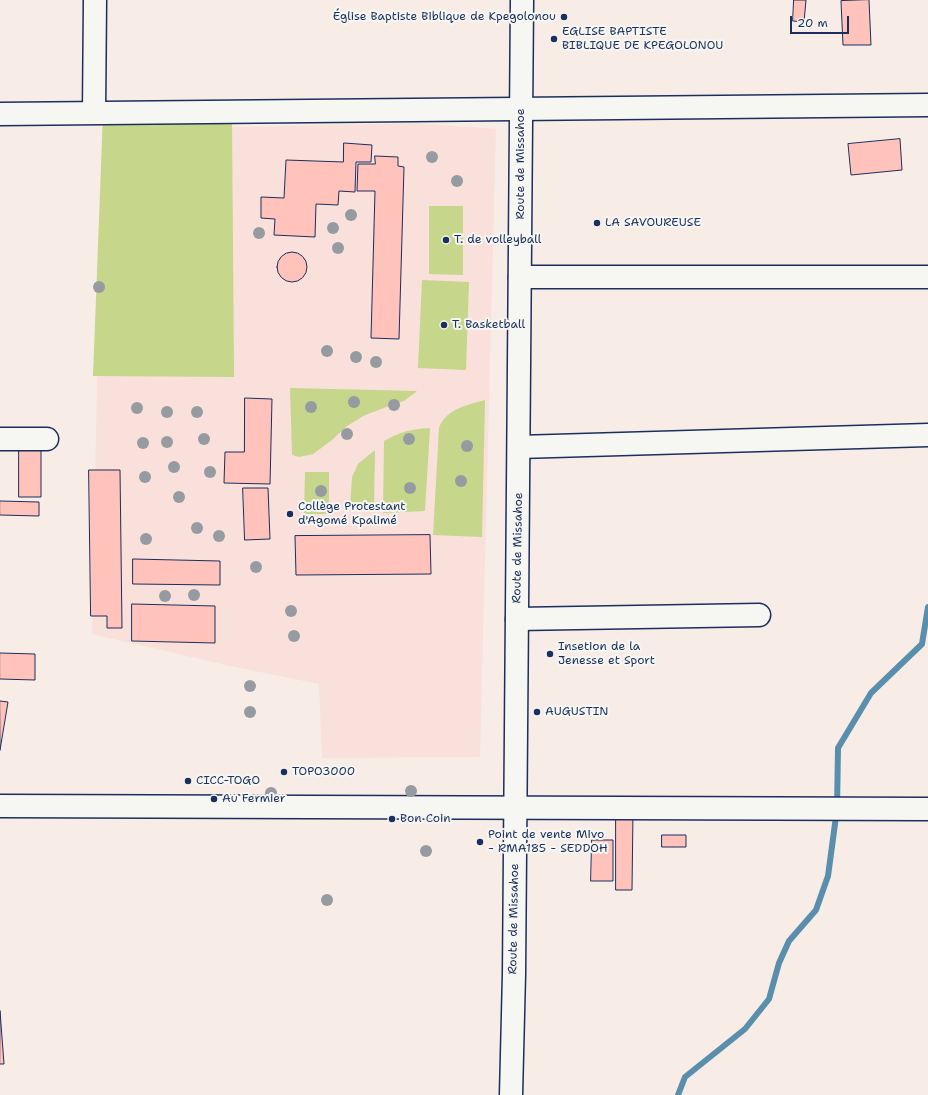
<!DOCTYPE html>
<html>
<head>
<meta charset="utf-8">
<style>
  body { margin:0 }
  #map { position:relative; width:928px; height:1095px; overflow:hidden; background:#f8ece7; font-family:"Shantell Sans",sans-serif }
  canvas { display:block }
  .scale { position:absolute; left:790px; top:16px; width:59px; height:18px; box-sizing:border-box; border:2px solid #1b2f5e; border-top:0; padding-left:5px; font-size:12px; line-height:14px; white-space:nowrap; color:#1b2f5e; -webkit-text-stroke:3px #f6f6f2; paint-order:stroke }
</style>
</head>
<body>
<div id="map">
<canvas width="928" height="1095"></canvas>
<div class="scale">20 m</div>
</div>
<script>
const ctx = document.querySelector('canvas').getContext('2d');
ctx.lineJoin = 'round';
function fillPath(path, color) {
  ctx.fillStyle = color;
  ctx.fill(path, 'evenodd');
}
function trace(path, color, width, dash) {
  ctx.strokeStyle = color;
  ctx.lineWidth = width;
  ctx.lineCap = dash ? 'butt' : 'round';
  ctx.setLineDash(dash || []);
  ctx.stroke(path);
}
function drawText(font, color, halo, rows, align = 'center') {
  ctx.font = font + ' "Shantell Sans",sans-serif';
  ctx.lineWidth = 4;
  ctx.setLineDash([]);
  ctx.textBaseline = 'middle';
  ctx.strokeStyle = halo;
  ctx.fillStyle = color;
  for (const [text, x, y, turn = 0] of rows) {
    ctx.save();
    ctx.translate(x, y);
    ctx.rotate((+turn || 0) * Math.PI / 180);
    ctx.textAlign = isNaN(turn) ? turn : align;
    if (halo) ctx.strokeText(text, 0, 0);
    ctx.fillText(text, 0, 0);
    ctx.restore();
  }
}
const built = new Path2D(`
  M417 123 496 129 480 757 322 758 319 684 235 667 92 634 102 130Z`);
const green = new Path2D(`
  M103 114 232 119 234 377 93 376Z
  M429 206H463V275L429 274Z
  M422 280 469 282 466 370 418 368Z
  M290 388 417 391 404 401 392 405 365 415 347 426 332 440 313 454 299 457 292 455Z
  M485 400 482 537 433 535 439 428C446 409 467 405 485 400Z
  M430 428 425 511 383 513 384 441C400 432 411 429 430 428Z
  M375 450 374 506 350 508 352 477 358 464Z
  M305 472H329V514H304Z`);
const stream = new Path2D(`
  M678 1095 685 1077 745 1029 769 999 779 963 789 941 816 910 828 876 837 809 838 748 871 693 922 644 928 607`);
const building = new Path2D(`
  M794 0H806L804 22 793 21Z
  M869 0 871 45H843L841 1Z
  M900 139 902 170 851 175 848 144Z
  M344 143 372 145 371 162H356L355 192 339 191 338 205 316 204 315 237 274 235 275 219 261 218V197L284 198 286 160 343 162Z
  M375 156 398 157V166L404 167 399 339 371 338 375 191H357L358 164H375Z
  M277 267a15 15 0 1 1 30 0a15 15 0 1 1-30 0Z
  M245 398 272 399 270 484 224 483 225 452H244Z
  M19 449H41V497H19Z
  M89 470H120L122 628H107V616H91Z
  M243 488H268L270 539 245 540Z
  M0 501 39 502V516L0 515Z
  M430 535 431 574 296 575 295 536Z
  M133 559 220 561V585L133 584Z
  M132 604 215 606V643L132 641Z
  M0 653 35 654V680L0 679Z
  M0 701 8 702 0 750Z
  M616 811H633L632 890H616Z
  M662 835H686V847H662Z
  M592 840H613V881H591Z
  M0 1011 4 1064H0Z`);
const street = new Path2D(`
  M94 113 95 0
  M0 114 928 105
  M520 277H928
  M0 439H47
  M519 447 928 435
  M517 619 759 615
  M0 806 928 809`);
const secondary = new Path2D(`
  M511 1095 514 974 522 0`);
const trees = [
  [432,157],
  [457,181],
  [351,215],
  [333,228],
  [259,233],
  [338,248],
  [99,287],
  [327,351],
  [356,357],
  [376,362],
  [354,402],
  [394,405],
  [311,407],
  [137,408],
  [167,412],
  [197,412],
  [347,434],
  [204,439],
  [409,439],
  [167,442],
  [143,443],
  [467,446],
  [174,467],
  [210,472],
  [145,477],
  [461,481],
  [410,488],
  [321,491],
  [179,497],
  [197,528],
  [219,536],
  [146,539],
  [256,567],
  [194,595],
  [165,596],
  [291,611],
  [294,636],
  [250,686],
  [250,712],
  [411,791],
  [271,793],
  [426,851],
  [327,900]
];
const markers = [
  [564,17,4,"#1b2f5e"],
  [554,39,4,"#1b2f5e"],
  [597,223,4,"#1b2f5e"],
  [446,240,4,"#1b2f5e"],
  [444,325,4,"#1b2f5e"],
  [290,514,4,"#1b2f5e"],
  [550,654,4,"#1b2f5e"],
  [537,712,4,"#1b2f5e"],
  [284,772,4,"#1b2f5e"],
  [188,781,4,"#1b2f5e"],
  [214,799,4,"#1b2f5e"],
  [392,819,4,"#1b2f5e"],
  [480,842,4,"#1b2f5e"]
];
const poiNames = [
  ["Église Baptiste Biblique de Kpegolonou",556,17,"right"],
  ["EGLISE BAPTISTE",562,32],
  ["BIBLIQUE DE KPEGOLONOU",562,46],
  ["LA SAVOUREUSE",605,223],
  ["T. de volleyball",454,240],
  ["T. Basketball",452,325],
  ["Collège Protestant",298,507],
  ["d'Agomé Kpalimé",298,521],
  ["Insetion de la",558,647],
  ["Jenesse et Sport",558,661],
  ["AUGUSTIN",545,712],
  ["TOPO3000",292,772],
  ["CICC-TOGO",196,781],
  ["Au Fermier",222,799],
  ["Bon Coin",400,819],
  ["Point de vente Mivo",488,835],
  ["- RMA185 - SEDDOH",488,849]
];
const streetNames = [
  ["Route de Missahoe",521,164,-90],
  ["Route de Missahoe",518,548,-89],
  ["Route de Missahoe",514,919,-89]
];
fillPath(built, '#fae0da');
fillPath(green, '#c6d68a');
trace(stream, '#598fad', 6);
fillPath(building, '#ffc3bc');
trace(building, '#1b2f5e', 1);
trace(street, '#1b2f5e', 25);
trace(secondary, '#1b2f5e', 25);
trace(street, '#f6f6f2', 22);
trace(secondary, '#f6f6f2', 22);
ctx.fillStyle = '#969ba2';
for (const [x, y] of trees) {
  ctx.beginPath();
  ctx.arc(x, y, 6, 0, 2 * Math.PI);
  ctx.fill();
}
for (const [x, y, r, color] of markers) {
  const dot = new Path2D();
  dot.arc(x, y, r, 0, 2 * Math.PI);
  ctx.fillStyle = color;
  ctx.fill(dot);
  trace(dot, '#f6f6f2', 1.5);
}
drawText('12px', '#1b2f5e', '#f6f6f2', poiNames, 'left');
drawText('12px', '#1b2f5e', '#f6f6f2', streetNames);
</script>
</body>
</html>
